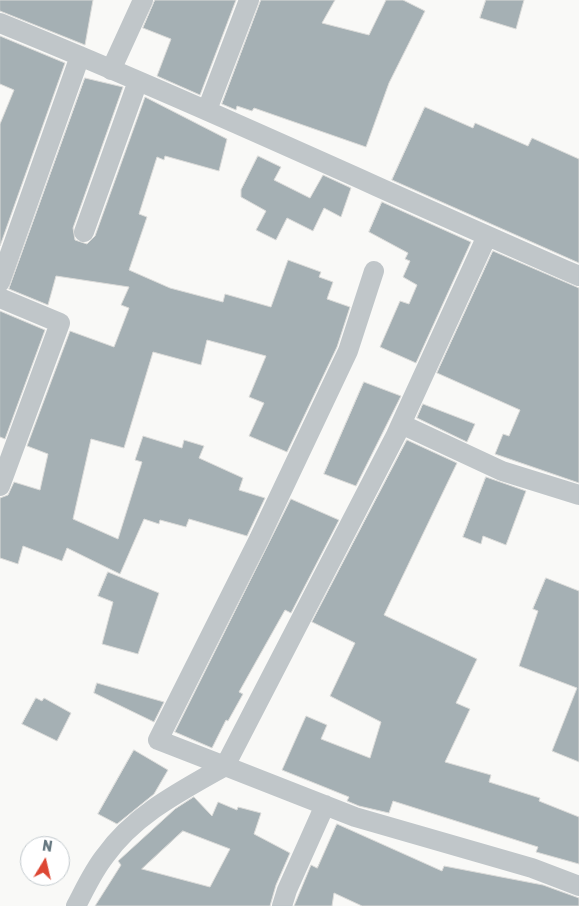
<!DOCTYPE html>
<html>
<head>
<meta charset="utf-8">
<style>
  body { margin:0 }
  #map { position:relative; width:579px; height:906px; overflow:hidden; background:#f9f9f7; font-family:Rubik,sans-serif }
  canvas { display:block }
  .north { position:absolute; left:20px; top:836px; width:50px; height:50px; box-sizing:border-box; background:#fff; border:1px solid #c2c9cd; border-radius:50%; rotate:9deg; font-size:14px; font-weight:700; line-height:20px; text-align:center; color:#667881 }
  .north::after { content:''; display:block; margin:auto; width:18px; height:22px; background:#dd4734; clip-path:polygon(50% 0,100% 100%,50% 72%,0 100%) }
</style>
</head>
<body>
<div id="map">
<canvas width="579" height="906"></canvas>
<div class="north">N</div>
</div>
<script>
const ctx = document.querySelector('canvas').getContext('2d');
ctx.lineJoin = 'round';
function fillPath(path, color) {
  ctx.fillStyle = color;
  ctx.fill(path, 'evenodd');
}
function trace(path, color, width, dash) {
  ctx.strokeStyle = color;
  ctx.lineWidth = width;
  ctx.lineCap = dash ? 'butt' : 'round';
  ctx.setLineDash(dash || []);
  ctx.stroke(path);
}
const building = new Path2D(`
  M0 0H93L85 45 0 11Z
  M155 0H236L200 95 157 76 171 39 143 28Z
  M261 0H335L322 23 369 35 386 0H403L425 11 389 83 366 147 254 108 252 111 237 106 236 110 222 104Z
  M486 0H524L516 29 480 18Z
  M0 36 65 63 0 246V124L14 90 0 84Z
  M85 78 123 87 73 228 75 240 87 244 95 236 145 97 227 139 219 171 165 156 164 160 157 157 139 214 147 217 129 270 170 288 223 302 225 294 271 307 288 260 321 272 319 277 333 282 327 299 350 307 337 347 287 452 249 436 264 403 249 397 266 356 207 340 201 365 153 352 124 448 91 439 73 519 118 539 142 462 135 460 143 436 182 448 184 440 204 446 199 458 243 478 239 490 265 498 247 536 189 519 186 527 160 520 159 524 144 519 120 574 67 548 62 561 23 546 18 564 0 558V498L8 495 14 482 40 490 48 454 27 446 70 331 114 347 129 308 121 305 129 287 56 276 48 305 9 289Z
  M425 107 473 128 475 123 528 146 532 138 579 159V263L392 180Z
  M258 156 281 167 274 180 310 198 323 175 351 188 341 217 324 208 313 231 287 218 276 240 256 230 266 211 241 197V190Z
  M382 202 471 242 416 363 380 347 400 301 409 304 417 285 403 277 410 261 405 259 408 253 369 232Z
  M493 251 579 288V483L495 454 503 434 509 436 520 410 437 373Z
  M0 311 45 330 5 439 0 437Z
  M364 382 401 396 356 486 324 474Z
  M423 404 475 424 467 442 417 418Z
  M407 440 457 463 384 615 477 659 456 703 470 709 445 762 491 775 489 782 540 798 539 801 579 817V864L536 852 538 847 393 801 389 813 359 806 347 801 349 797 282 770 306 716 327 725 321 739 370 758 381 722 330 696 355 643 312 622Z
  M486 477 526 491 506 545 483 536 481 544 463 537Z
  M291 499 339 520 291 613 285 610 239 692 243 694 228 721 226 720 212 748 175 732Z
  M108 572 159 593 138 654 102 644 113 602 98 596Z
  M546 578 579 591V762L552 751 577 688 519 666 538 611 533 609Z
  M97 683 164 702 154 722 94 693Z
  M36 698 42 701 44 698 71 713 57 741 22 724Z
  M134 750 168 770 154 794 117 824 98 814Z
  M194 797 212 816 218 802 237 810 238 807 261 813 254 834 290 853 276 885 270 906H95L121 865 118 861 175 809ZM183 831 230 849 210 887 142 869Z
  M337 824 442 871 444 866 543 885 579 898V906H362L334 893 332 906H294L311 865 317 868Z`);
const street = new Path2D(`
  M0 23C195 102 386 192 579 276
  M111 70 143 0
  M207 110 249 0
  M84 232 138 81
  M374 271 348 351 259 539 158 740 225 766 396 435 487 236
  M0 282 80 56
  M0 298 60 323 0 486
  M401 424 502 471 579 495
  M76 906C85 889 93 871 105 856 135 814 181 791 225 766L355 817 532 868 579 886
  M282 906 287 890 325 805`);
fillPath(building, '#a5b0b4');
trace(building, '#dbdbd9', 1);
trace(street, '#c0c6c9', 20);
</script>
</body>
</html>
